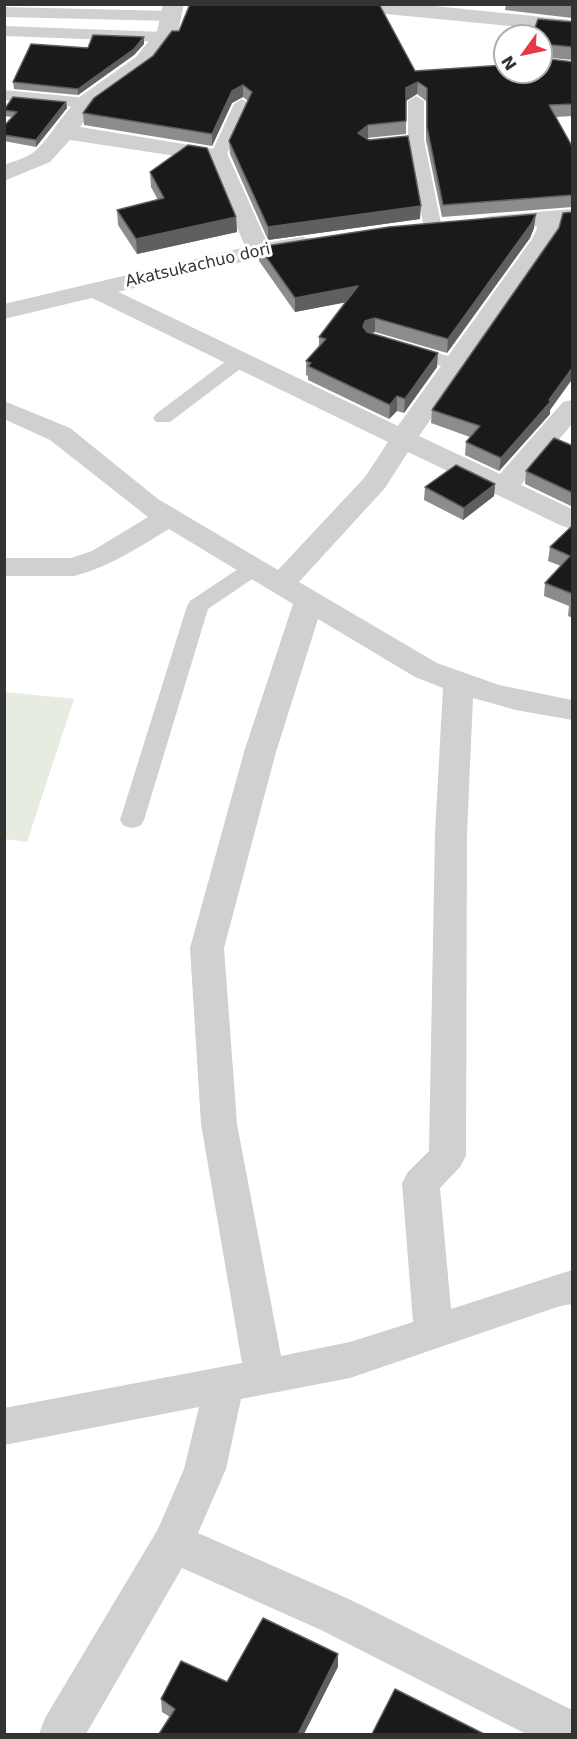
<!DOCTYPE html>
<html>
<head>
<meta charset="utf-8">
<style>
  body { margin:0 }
  #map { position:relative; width:577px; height:1739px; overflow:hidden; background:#fff; font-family:"DejaVu Sans",sans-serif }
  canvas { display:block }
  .frame { position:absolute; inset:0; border:6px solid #333; pointer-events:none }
  .north { position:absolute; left:493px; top:24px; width:60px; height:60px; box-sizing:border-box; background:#fff; border:2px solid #adadad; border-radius:50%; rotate:237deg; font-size:16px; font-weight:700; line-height:24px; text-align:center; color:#333 }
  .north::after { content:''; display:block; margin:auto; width:21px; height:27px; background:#e63946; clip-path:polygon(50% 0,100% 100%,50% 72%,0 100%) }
</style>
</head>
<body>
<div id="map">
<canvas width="577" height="1739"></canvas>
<div class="frame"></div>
<div class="north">N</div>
</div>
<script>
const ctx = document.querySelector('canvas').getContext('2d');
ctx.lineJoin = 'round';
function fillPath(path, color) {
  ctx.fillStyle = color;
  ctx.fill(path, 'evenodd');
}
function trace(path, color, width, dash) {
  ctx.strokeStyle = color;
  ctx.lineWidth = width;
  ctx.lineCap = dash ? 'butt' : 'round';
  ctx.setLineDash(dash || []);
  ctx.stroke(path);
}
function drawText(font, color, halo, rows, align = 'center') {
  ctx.font = font + ' "DejaVu Sans",sans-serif';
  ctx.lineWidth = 6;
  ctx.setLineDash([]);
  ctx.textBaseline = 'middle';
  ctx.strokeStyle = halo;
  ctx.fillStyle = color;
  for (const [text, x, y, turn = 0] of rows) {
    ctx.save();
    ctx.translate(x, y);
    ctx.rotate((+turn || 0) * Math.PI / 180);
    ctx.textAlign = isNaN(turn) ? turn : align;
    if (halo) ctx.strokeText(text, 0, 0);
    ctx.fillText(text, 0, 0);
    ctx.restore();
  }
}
const green = new Path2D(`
  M5 692 74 699 27 842 5 839Z`);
const service = new Path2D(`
  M4 7 171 11 179 16 171 21 4 17Z
  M4 26 164 32 172 37 164 42 4 36Z
  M4 90 86 98 94 103 86 108 4 100Z
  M416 96 424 101V140L442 228 439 232H427L424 228 409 146 376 149 368 144 376 139 408 136V101Z
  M242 99 250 104 226 156 218 161 212 160 210 156 234 104Z
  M406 344 462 360 464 364 462 368 455 370 399 354 397 350 399 346Z
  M241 353 248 355 250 359 248 363 170 422H156L153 418 156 414 234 355Z
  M254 561 261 563 264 568 261 573 208 609 144 820 140 826 132 828 124 826 120 820 187 606 190 601 247 563Z`);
const minor = new Path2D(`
  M335 4H415L572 20V32L345 10 338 8Z
  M86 96 94 98 97 103 80 127 226 151 271 251 268 256 259 258 250 256 247 251 209 161 70 140 50 162 4 181V165C14 161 27 158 35 151 51 138 69 101 86 96Z
  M546 211 554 213C561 223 561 229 556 240L419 436 500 474 563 402 572 400V424L521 485 572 509V529L562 526 408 452 385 488 299 582 437 663 499 685 572 700V720L516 710 473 698 467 833 466 1156 460 1167 440 1188 451 1309 572 1270V1304L560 1306 350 1378 241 1399 226 1469 198 1533 351 1600 572 1710V1734H526L321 1630 182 1568 86 1734H39L45 1718 158 1529 184 1469 199 1407 4 1445V1408L242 1363 201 1124 190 948 244 752 293 604 169 529C138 548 109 567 74 576H4V558H71L92 551 148 517 50 440 4 419V401L70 428 158 499 278 570 365 477 388 442 86 295 83 290 86 285 95 283 104 285 398 426 532 239 537 229 534 218 538 213ZM318 619 415 677 443 688 435 833 429 1151 408 1172 402 1183 413 1322 350 1342 281 1356 237 1124 224 948 276 752Z`);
const tertiary = new Path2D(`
  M163 4H184L178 32 152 67 94 108 86 110 78 108 75 103 78 98 136 57 157 31Z
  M572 209V223L491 230 483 228 479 223 483 218 491 216Z
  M302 237 311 239 314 244 311 249 259 258 4 319V304L259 244Z`);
const wall = new Path2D(`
  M506 4H573V20L572 18 505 10Z
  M573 22V60L541 57V36Z
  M144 37V44L134 55 78 95 14 89 13 82 88 48Z
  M153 56 415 71 573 62V116L556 117 573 148V207L442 217 426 140V101L417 94 406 101V134L367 138 420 219 268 240 230 154 229 141 248 101 243 97 232 103 212 146 84 125 83 113Z
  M66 102 67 108 36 147 4 141V126L13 117 4 116V108Z
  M150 172 236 217 237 232 137 254 118 225 117 210 158 200 151 187Z
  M573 212V378L550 410V414L499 471 465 455 466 442 470 437 431 423 432 410Z
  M534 228 530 238 447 353 375 332 370 333 437 367 404 413 397 411 389 419 308 380V376L306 375V361L319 347V337L346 302 295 312 259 261V247Z
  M573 446V507L525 484 526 471Z
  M495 484 494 496 463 520 424 500 425 487Z
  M573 525V618L568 616 569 606 544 596 545 583 561 566 548 561 550 547Z
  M338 1654V1667L170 1717 162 1712 161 1699Z`);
const shadedWall = new Path2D(`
  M144 37V44L134 55 78 95V89Z
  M418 82 417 94 406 101V88Z
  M243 85V97L232 103 212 146V134L232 91Z
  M66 102 67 108 36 147V140Z
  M368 125V138L358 146V133Z
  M421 206 420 219 268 240V227Z
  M536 214 534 228 530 238 447 353 448 339Z
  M236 217 237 232 137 254 136 239Z
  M358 286V300L295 312V298Z
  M375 318V332L365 335 363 327 365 321Z
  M438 353 437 367 404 413 405 399Z
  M573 367V378L550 410V414L499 471 501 458 549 400Z
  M397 396V411L389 419 390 405Z
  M495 484 494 496 463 520 464 508Z
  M338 1654V1667L304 1734H298Z`);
const building = new Path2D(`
  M190 4H379L415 71 505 65V72H541V58L573 62V104L549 105 573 148V195L443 205 427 127V88L418 82 406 88V121L368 125 358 133 369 140 408 136 421 206 268 227 229 141 252 92 243 85 232 91 212 134 83 113 94 98 153 56 172 31H179Z
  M538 19 573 22V47L542 44 541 46V36H532Z
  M93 35 144 37 134 49 78 89 13 82 31 44 88 48Z
  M13 97 66 102 36 140 4 135V126L17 112 4 110Z
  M188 145 207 148 236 217 136 239 117 210 164 198 150 172Z
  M573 212V367L549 400 551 401 501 458 466 442 480 426 432 410 559 228 563 213Z
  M536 214 531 224 448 339 375 318 365 321 363 327 367 332 438 353 405 399 397 396 390 405 308 366 311 363 306 361 326 339 319 337 358 286 295 298 259 247 389 227Z
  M554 438 573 446V493L526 471Z
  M456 465 495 484 464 508 425 487Z
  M573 525V594L545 583 570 556 550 547Z
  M263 1618 338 1654 298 1734H159L175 1709 161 1699 181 1661 227 1682Z
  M395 1689 484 1734H372Z`);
const farStreetnames = [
  ["Akatsukachuo dori",198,266,-13]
];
fillPath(green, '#e6ecdf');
fillPath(service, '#d0d0d0');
fillPath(minor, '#d0d0d0');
fillPath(tertiary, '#d0d0d0');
fillPath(wall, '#8c8c8c');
fillPath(shadedWall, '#5f5f5f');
fillPath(building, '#1a1a1a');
trace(building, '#5f5f5f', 1.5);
drawText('16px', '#333', '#fff', farStreetnames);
</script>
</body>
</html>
